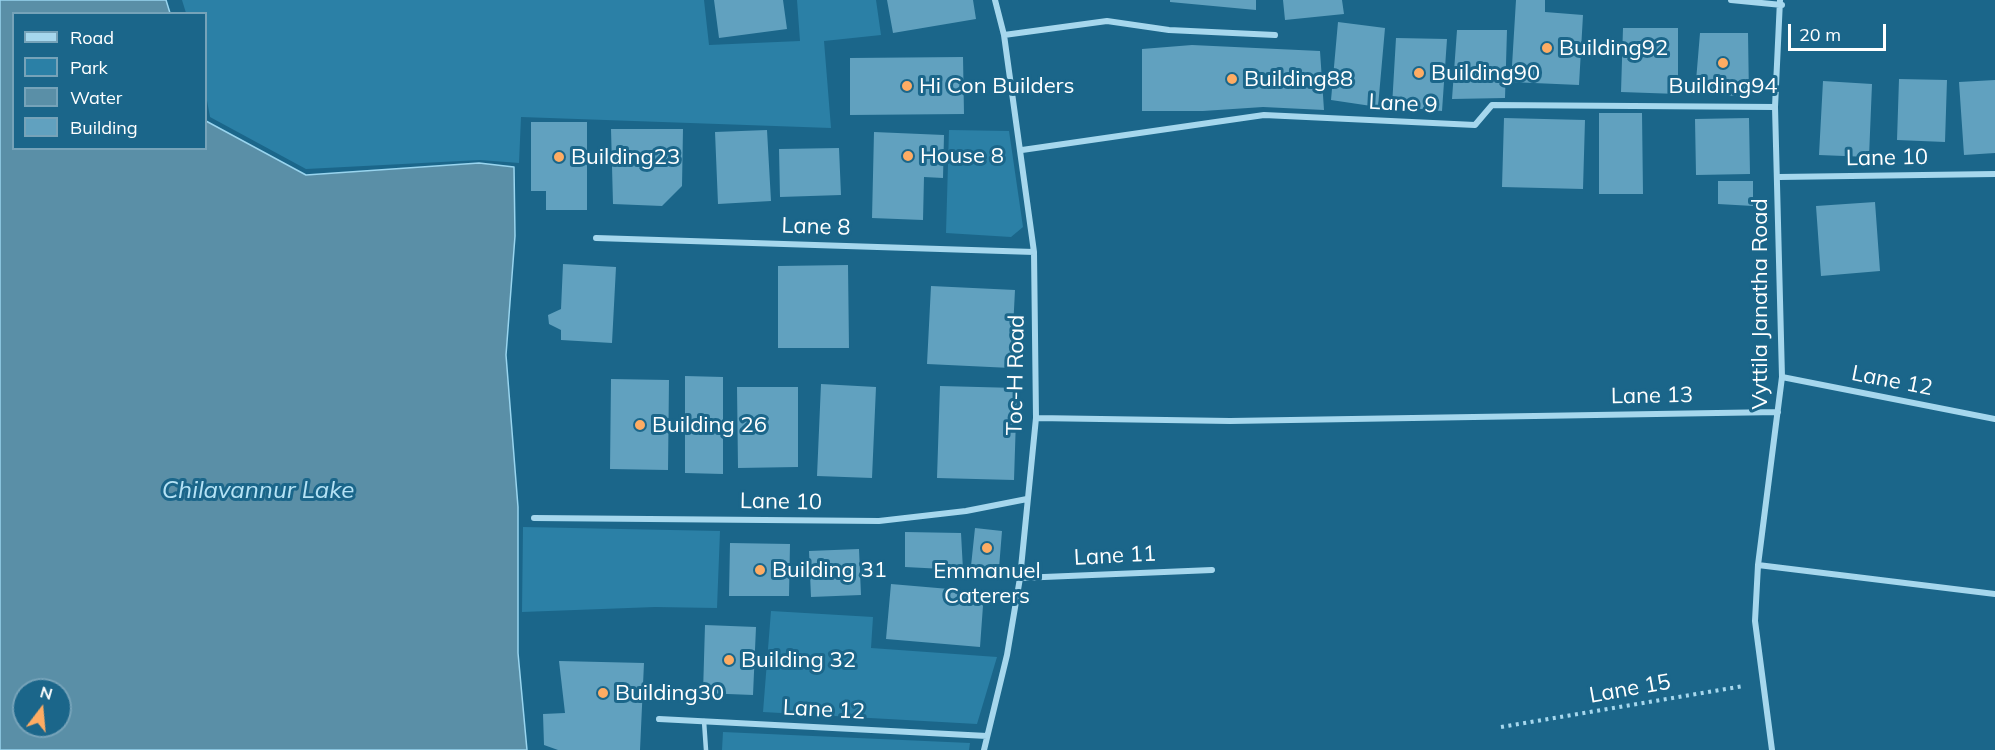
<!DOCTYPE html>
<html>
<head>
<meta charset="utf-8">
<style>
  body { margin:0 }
  #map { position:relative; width:1995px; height:750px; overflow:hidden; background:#1b668a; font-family:Mulish,sans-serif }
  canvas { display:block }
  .legend { position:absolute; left:12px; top:12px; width:195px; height:138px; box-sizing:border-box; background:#1b668a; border:2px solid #76a3b9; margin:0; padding:8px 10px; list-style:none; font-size:18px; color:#fff }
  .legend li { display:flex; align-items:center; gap:12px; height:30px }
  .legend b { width:30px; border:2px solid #76a3b9 }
  .north { position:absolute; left:12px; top:678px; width:60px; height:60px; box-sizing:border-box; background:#1b668a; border:2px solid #76a3b9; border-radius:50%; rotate:16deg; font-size:16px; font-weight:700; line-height:24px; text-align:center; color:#fff }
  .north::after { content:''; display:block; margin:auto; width:21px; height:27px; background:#feac63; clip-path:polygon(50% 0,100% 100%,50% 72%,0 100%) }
  .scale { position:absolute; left:1788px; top:24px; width:98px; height:27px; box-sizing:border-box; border:3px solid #fff; border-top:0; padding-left:8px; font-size:18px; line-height:21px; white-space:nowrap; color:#fff; -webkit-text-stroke:4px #1b668a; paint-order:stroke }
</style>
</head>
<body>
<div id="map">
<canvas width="1995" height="750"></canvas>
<ul class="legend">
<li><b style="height:8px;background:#a6d7ed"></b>Road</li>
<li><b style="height:16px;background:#2b80a6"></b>Park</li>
<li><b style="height:16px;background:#5a8fa7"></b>Water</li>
<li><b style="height:16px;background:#61a1bf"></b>Building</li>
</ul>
<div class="north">N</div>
<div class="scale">20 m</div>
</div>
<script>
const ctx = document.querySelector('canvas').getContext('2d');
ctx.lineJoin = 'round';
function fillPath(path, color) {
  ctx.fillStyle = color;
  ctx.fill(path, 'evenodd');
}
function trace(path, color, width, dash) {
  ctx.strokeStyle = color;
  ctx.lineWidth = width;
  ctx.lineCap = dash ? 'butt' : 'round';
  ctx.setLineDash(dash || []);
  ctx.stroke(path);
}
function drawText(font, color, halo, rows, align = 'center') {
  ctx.font = font + ' Mulish,sans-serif';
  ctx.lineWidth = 6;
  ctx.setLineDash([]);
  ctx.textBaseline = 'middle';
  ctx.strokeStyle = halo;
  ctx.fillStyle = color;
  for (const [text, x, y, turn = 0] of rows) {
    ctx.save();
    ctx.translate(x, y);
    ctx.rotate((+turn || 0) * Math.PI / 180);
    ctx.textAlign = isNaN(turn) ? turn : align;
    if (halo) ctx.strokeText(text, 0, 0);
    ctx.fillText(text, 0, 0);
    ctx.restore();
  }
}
const green = new Path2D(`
  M182 0H704L709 45 800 41 797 0H876L881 35 824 41 831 128 521 117 519 163 480 160 306 169 210 117 206 95V14L186 13Z
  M949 130 1009 131 1023 227 1011 237 946 233Z
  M523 527 720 531 717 608 655 607 522 612Z
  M771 611 873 617 871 648 997 657 977 724 763 712Z
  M723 732 970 743 969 750H722Z`);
const water = new Path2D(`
  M0 0H166L170 13 14 14V148H206V121L306 175 479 163 514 167 515 236 506 355 518 507V653L527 750H0ZM24 690H60V726H24Z`);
const building = new Path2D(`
  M714 0H783L787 29 719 38Z
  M887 0H973L976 19 893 33Z
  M1170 0H1256V10L1170 2Z
  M1283 0H1342L1344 14 1285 20Z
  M1516 0H1545V12L1583 15 1579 85 1511 82Z
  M1338 22 1385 28 1378 107 1331 100Z
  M1623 28H1678V94L1621 92Z
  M1457 30H1507L1505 98 1452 99Z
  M1700 33H1748L1749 97 1695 93Z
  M1396 38 1447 39 1442 111 1392 106Z
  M1192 45 1320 51 1324 110 1263 107 1203 111H1142V49Z
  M963 57 964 114 850 115V58Z
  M1899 79 1947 80 1945 142 1897 140Z
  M1995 80V153L1964 155 1959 82Z
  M1823 81 1872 84 1869 157 1819 155Z
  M1599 113H1642L1643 194H1599Z
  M1504 118 1585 120 1583 189 1502 187Z
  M1749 118 1750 174 1696 175 1695 119Z
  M531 122H587V210H546V191H531Z
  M611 129H683L682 186 662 206 613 204Z
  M767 130 771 201 718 204 715 132Z
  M874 132 944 135 943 178 924 177 923 220 872 218Z
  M839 148 841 195 780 197 779 149Z
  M1718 181H1753V206L1718 204Z
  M1875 202 1880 271 1821 276 1816 206Z
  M563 264 616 267 612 343 561 340V330L549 324 548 315 561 309Z
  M848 265 849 348H778V266Z
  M931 286 1015 290 1011 368 927 364Z
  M685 376 723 377V474L685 473Z
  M611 379 669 380 668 470 610 469Z
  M821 384 876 387 872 478 817 476Z
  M940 386 1017 388 1014 480 937 478Z
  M737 387H798V467L738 468Z
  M975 528 1002 531 999 568 971 566Z
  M905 532 961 533 963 570 905 567Z
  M730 543 790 544 789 596H729Z
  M859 549 861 595 811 597 809 551Z
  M891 584 984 592 980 647 886 639Z
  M705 625 756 627 753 695 703 693Z
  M559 661 644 663 640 750H558L544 745 543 714 565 713Z`);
const path = new Path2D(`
  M1501 727 1744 686`);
const service = new Path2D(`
  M704 721 706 750`);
const minor = new Path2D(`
  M1731 0 1782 5
  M1004 35 1107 21 1169 30 1275 35
  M1022 150 1264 115 1475 125 1492 105 1775 107
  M1779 177 1995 174
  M596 238 1034 252
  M1782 377 1995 419
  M1036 418 1230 421 1778 412
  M534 518 879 521 966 511 1027 499
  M1758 565 1995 594
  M1020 578 1212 570
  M659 719 987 736
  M984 750 1007 655 1020 578 1036 418 1034 252 1004 35 995 0
  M1772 750 1755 621 1758 565 1782 377 1775 107 1780 0`);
const markers = [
  [1547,48,6,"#feac63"],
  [1723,63,6,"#feac63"],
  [1419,73,6,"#feac63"],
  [1232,79,6,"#feac63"],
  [907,86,6,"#feac63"],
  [908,156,6,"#feac63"],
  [559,157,6,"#feac63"],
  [640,425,6,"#feac63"],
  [987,548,6,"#feac63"],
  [760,570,6,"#feac63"],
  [729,660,6,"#feac63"],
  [603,693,6,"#feac63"]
];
const poiNames = [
  ["Building92",1559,48],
  ["Building90",1431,73],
  ["Building88",1244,79],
  ["Hi Con Builders",919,86],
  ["Building94",1723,86,"center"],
  ["House 8",920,156],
  ["Building23",571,157],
  ["Building 26",652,425],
  ["Building 31",772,570],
  ["Emmanuel",987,571,"center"],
  ["Caterers",987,596,"center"],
  ["Building 32",741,660],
  ["Building30",615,693]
];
const streetNames = [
  ["Lane 9",1403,104,3],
  ["Lane 10",1887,158,-1],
  ["Lane 8",816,227,2],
  ["Vyttila Janatha Road",1760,304,-90],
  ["Toc-H Road",1016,375,-89],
  ["Lane 12",1892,381,11],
  ["Lane 13",1652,396,-1],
  ["Lane 10",781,502,1],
  ["Lane 11",1115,556,-3],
  ["Lane 15",1630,689,-10],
  ["Lane 12",824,710,3]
];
const waterNames = [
  ["Chilavannur Lake",258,491]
];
fillPath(green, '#2b80a6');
fillPath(water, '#5a8fa7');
trace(water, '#99d5ef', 1.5);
fillPath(building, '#61a1bf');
trace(path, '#a6d7ed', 4, [3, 4.5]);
trace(service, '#a6d7ed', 4.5);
trace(minor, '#a6d7ed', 6);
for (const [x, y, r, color] of markers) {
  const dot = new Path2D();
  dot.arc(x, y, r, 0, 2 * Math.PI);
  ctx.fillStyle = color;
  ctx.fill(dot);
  trace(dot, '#1b668a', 2);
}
drawText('22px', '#fff', '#1b668a', poiNames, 'left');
drawText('22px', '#fff', '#1b668a', streetNames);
drawText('italic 24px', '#b5e2f5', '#1b668a', waterNames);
</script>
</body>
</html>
